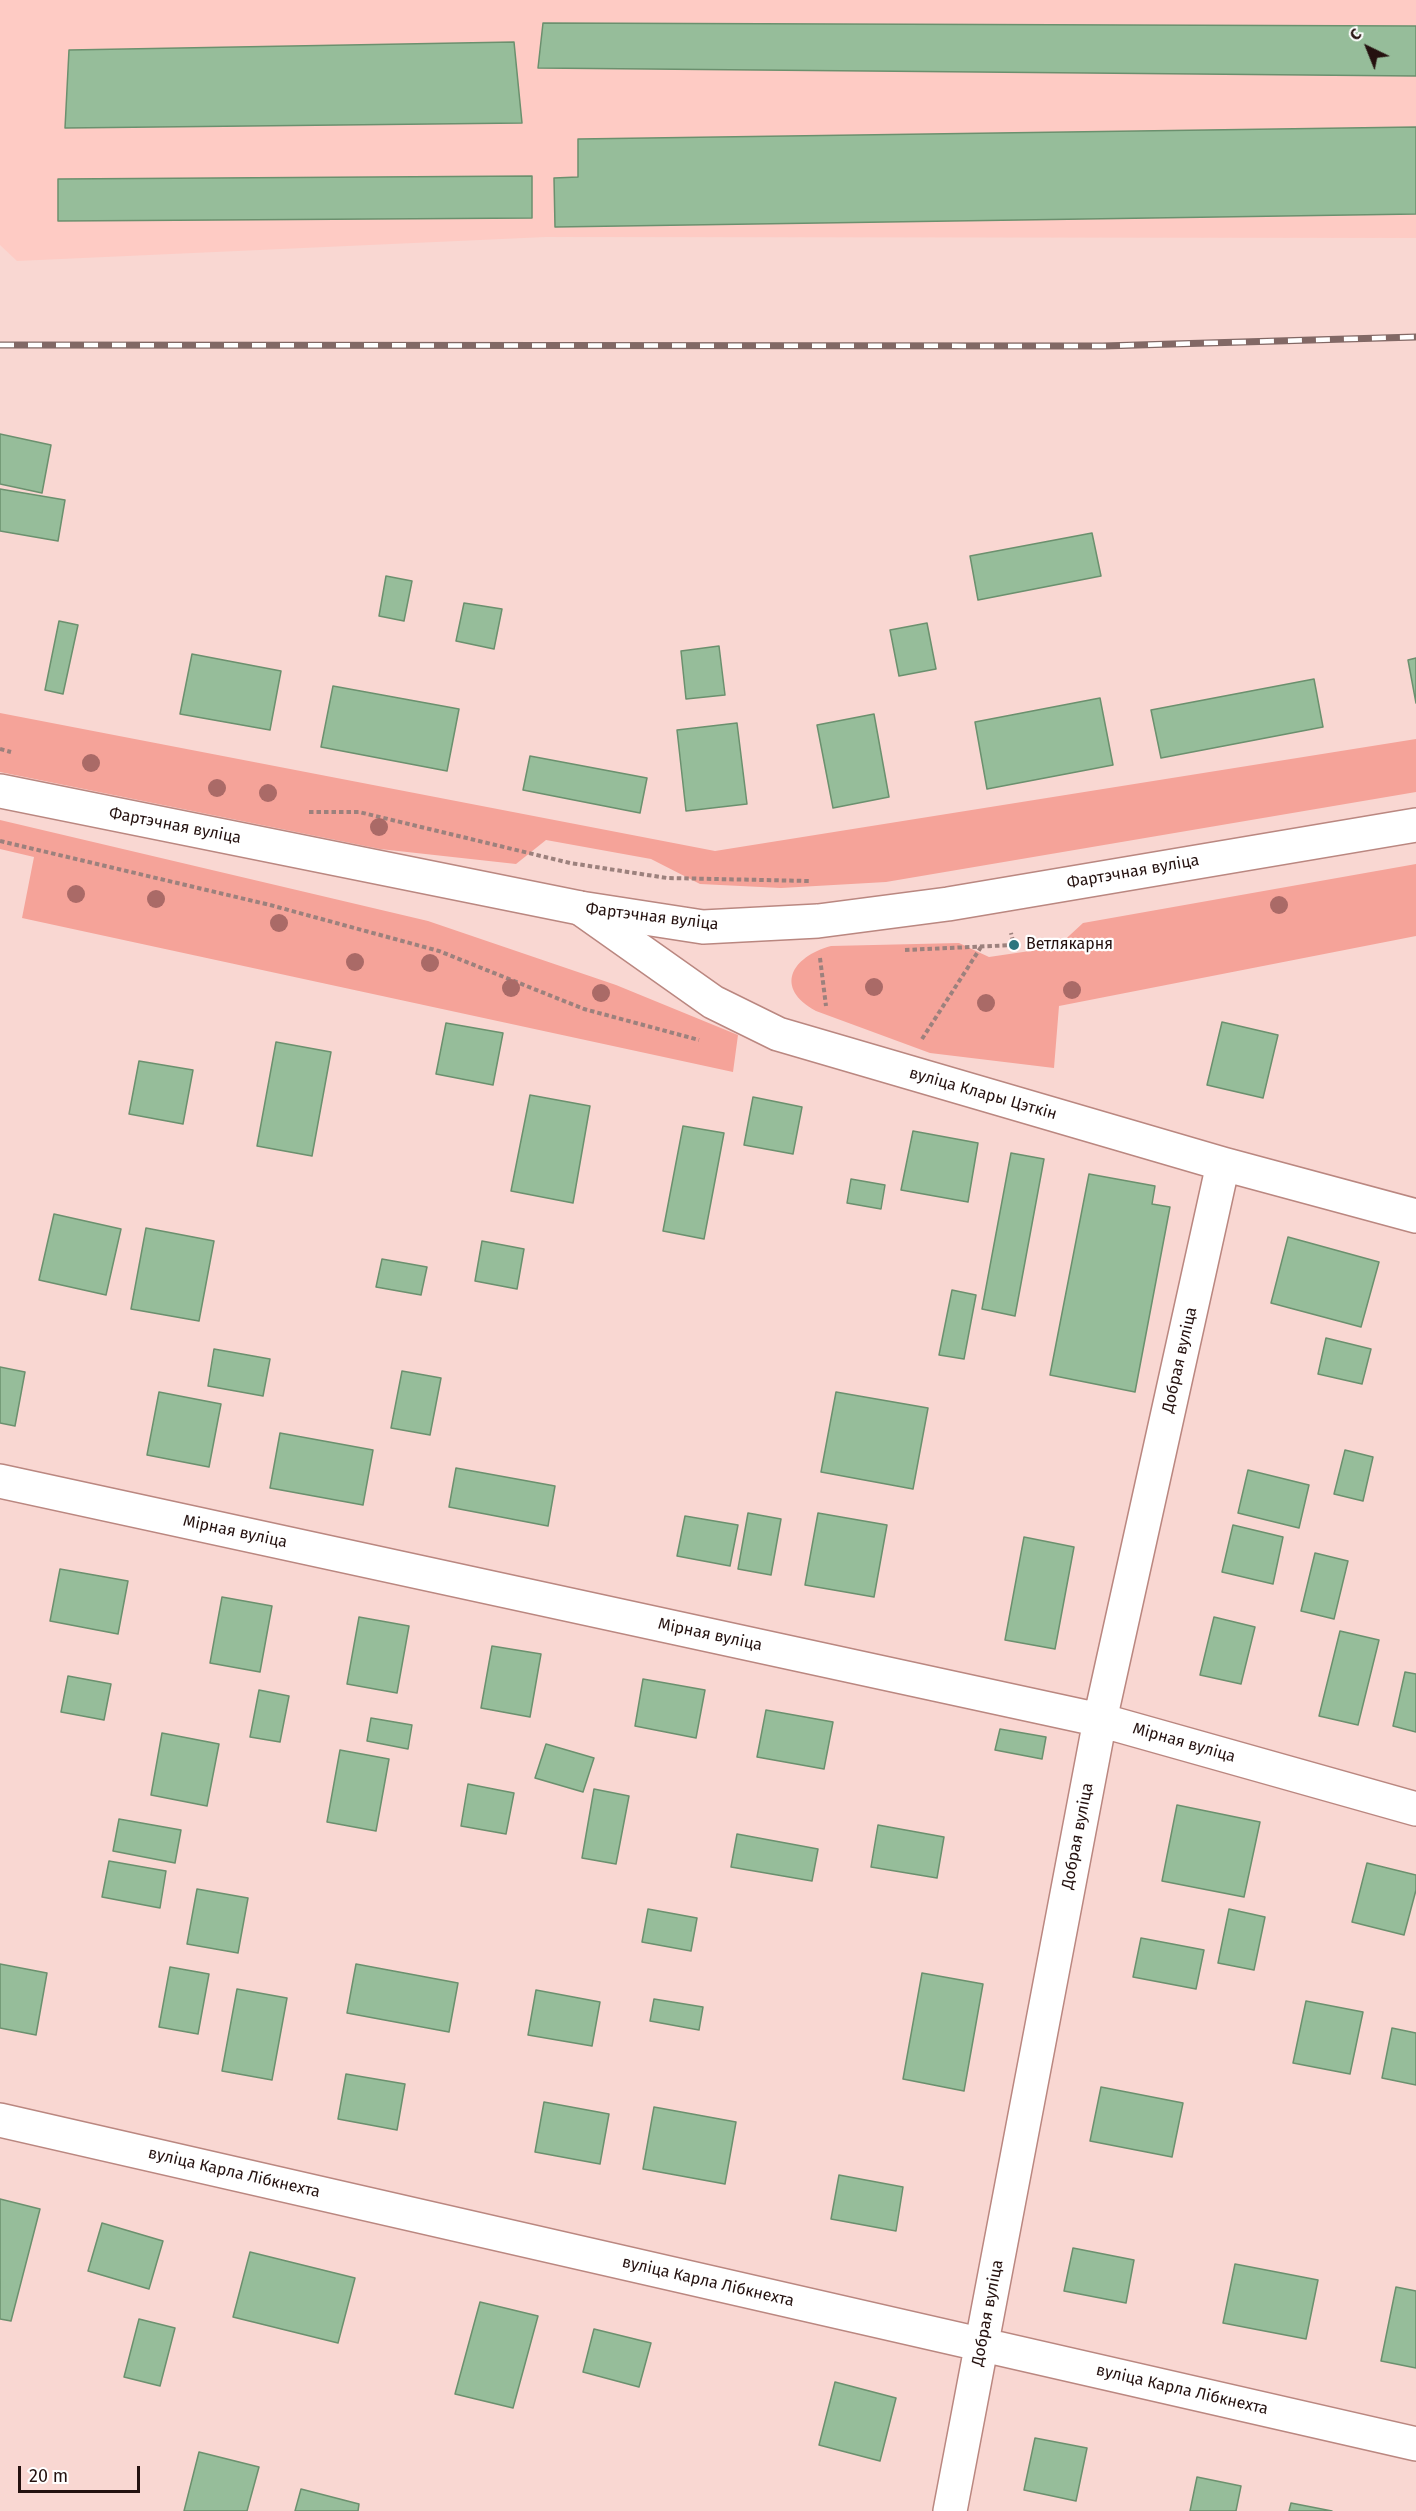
<!DOCTYPE html>
<html>
<head>
<meta charset="utf-8">
<style>
  body { margin:0 }
  #map { position:relative; width:1416px; height:2511px; overflow:hidden; background:#f9d7d2; font-family:"Fira Sans",sans-serif }
  canvas { display:block }
  .north { position:absolute; left:1338px; top:18px; width:60px; height:60px; -webkit-text-stroke:4px #fff; paint-order:stroke; rotate:317deg; font-size:16px; font-weight:700; line-height:24px; text-align:center; color:#24110f }
  .north::after { content:''; display:block; margin:auto; width:21px; height:27px; background:#24110f; clip-path:polygon(50% 0,100% 100%,50% 72%,0 100%) }
  .scale { position:absolute; left:18px; top:2466px; width:122px; height:27px; box-sizing:border-box; border:3px solid #24110f; border-top:0; padding-left:8px; font-size:18px; line-height:21px; white-space:nowrap; color:#24110f; -webkit-text-stroke:4px #fff; paint-order:stroke }
</style>
</head>
<body>
<div id="map">
<canvas width="1416" height="2511"></canvas>
<div class="north">С</div>
<div class="scale">20 m</div>
</div>
<script>
const ctx = document.querySelector('canvas').getContext('2d');
ctx.lineJoin = 'round';
function fillPath(path, color) {
  ctx.fillStyle = color;
  ctx.fill(path, 'evenodd');
}
function trace(path, color, width, dash) {
  ctx.strokeStyle = color;
  ctx.lineWidth = width;
  ctx.lineCap = dash ? 'butt' : 'round';
  ctx.setLineDash(dash || []);
  ctx.stroke(path);
}
function drawText(font, color, halo, rows, align = 'center') {
  ctx.font = font + ' "Fira Sans",sans-serif';
  ctx.lineWidth = 4.5;
  ctx.setLineDash([]);
  ctx.textBaseline = 'middle';
  ctx.strokeStyle = halo;
  ctx.fillStyle = color;
  for (const [text, x, y, turn = 0] of rows) {
    ctx.save();
    ctx.translate(x, y);
    ctx.rotate((+turn || 0) * Math.PI / 180);
    ctx.textAlign = isNaN(turn) ? turn : align;
    if (halo) ctx.strokeText(text, 0, 0);
    ctx.fillText(text, 0, 0);
    ctx.restore();
  }
}
const built = new Path2D(`
  M0 0H1416V238L546 237 17 261 0 245Z`);
const green = new Path2D(`
  M0 713 715 851 1416 739V792L886 882 781 888 700 884 651 859 546 840 516 864 380 849 0 772Z
  M0 820 428 921 616 985 738 1035 733 1072 22 918 34 857 0 849Z
  M1416 864V936L1059 1006 1054 1068 930 1053 816 1011C774 988 791 957 831 946L959 943 989 957 1057 947 1083 923Z`);
const building = new Path2D(`
  M543 23 1416 26V76L538 68Z
  M514 42 522 123 65 128 69 50Z
  M1416 127V214L555 227 554 178 578 177V139Z
  M532 176V218L58 221V179Z
  M0 434 51 445 42 493 0 484Z
  M0 489 65 500 58 541 0 531Z
  M1092 533 1101 576 978 600 970 556Z
  M386 576 412 581 404 621 379 616Z
  M464 603 502 609 494 649 456 641Z
  M59 621 78 625 63 694 45 690Z
  M927 623 936 669 899 676 890 630Z
  M719 646 725 695 686 699 681 651Z
  M192 654 281 671 270 730 180 714Z
  M1416 658V703L1408 660Z
  M1314 679 1323 727 1161 758 1151 710Z
  M333 686 459 709 447 771 321 747Z
  M1100 698 1113 765 987 789 975 722Z
  M874 714 889 797 833 808 817 725Z
  M737 723 747 804 686 811 677 730Z
  M530 756 647 778 640 813 523 790Z
  M1222 1022 1278 1035 1263 1098 1207 1085Z
  M446 1023 503 1033 493 1085 436 1074Z
  M276 1042 331 1052 312 1156 257 1146Z
  M139 1061 193 1070 183 1124 129 1114Z
  M530 1095 590 1106 573 1203 511 1191Z
  M753 1097 802 1107 793 1154 744 1145Z
  M683 1126 724 1133 704 1239 663 1231Z
  M913 1131 978 1143 968 1202 901 1190Z
  M1011 1153 1044 1159 1015 1316 982 1309Z
  M1089 1174 1155 1186 1152 1204 1170 1207 1135 1392 1050 1375Z
  M851 1179 885 1185 881 1209 847 1203Z
  M54 1214 121 1229 106 1295 39 1280Z
  M146 1228 214 1241 199 1321 131 1309Z
  M1288 1237 1379 1262 1361 1327 1271 1303Z
  M482 1241 524 1249 517 1289 475 1281Z
  M382 1259 427 1267 421 1295 376 1287Z
  M952 1290 976 1295 964 1359 939 1355Z
  M1326 1338 1371 1349 1362 1384 1318 1374Z
  M214 1349 270 1359 263 1396 208 1386Z
  M0 1367 25 1372 15 1426 0 1423Z
  M402 1371 441 1378 430 1435 391 1428Z
  M159 1392 221 1404 209 1467 147 1455Z
  M836 1392 928 1408 913 1489 821 1472Z
  M280 1433 373 1450 363 1505 270 1488Z
  M1345 1450 1373 1457 1363 1501 1334 1494Z
  M456 1468 555 1486 548 1526 449 1507Z
  M1248 1470 1309 1485 1299 1528 1238 1513Z
  M748 1513 781 1519 771 1575 738 1569Z
  M818 1513 887 1525 874 1597 805 1585Z
  M685 1516 738 1525 730 1566 677 1556Z
  M1233 1525 1283 1537 1273 1584 1222 1572Z
  M1024 1537 1074 1547 1055 1649 1005 1640Z
  M1315 1553 1348 1561 1334 1619 1301 1611Z
  M60 1569 128 1581 118 1634 50 1621Z
  M222 1597 272 1606 260 1672 210 1663Z
  M359 1617 409 1626 397 1693 347 1684Z
  M1214 1617 1255 1627 1241 1684 1200 1675Z
  M1340 1631 1379 1640 1358 1725 1319 1716Z
  M492 1646 541 1654 530 1717 481 1708Z
  M1405 1672 1416 1674V1732L1393 1726Z
  M68 1676 111 1684 104 1720 61 1712Z
  M643 1679 705 1690 696 1738 635 1726Z
  M259 1690 289 1696 280 1742 250 1737Z
  M766 1710 833 1722 824 1769 757 1757Z
  M371 1718 412 1725 408 1749 367 1741Z
  M1000 1729 1046 1737 1042 1759 995 1750Z
  M162 1733 219 1744 207 1806 151 1795Z
  M546 1744 594 1758 583 1792 535 1778Z
  M340 1750 389 1759 376 1831 327 1822Z
  M468 1784 514 1793 506 1834 461 1826Z
  M594 1789 629 1796 616 1864 582 1858Z
  M1177 1805 1260 1822 1244 1897 1162 1881Z
  M119 1819 181 1830 175 1863 113 1851Z
  M878 1825 944 1837 937 1878 871 1867Z
  M737 1834 818 1849 812 1881 731 1867Z
  M109 1861 166 1871 160 1908 102 1897Z
  M1367 1863 1416 1875V1890L1404 1935 1352 1922Z
  M197 1889 248 1898 238 1953 187 1944Z
  M648 1909 697 1918 691 1951 642 1942Z
  M1229 1909 1265 1917 1254 1970 1218 1963Z
  M1141 1938 1204 1950 1196 1989 1133 1977Z
  M0 1964 47 1973 36 2035 0 2028Z
  M356 1964 458 1983 449 2032 347 2013Z
  M170 1967 209 1974 198 2034 159 2027Z
  M922 1973 983 1984 964 2091 903 2079Z
  M237 1989 287 1998 272 2080 222 2071Z
  M536 1990 600 2002 592 2046 528 2035Z
  M654 1999 703 2007 699 2030 650 2021Z
  M1306 2001 1363 2012 1350 2074 1293 2063Z
  M1392 2028 1416 2033V2085L1382 2078Z
  M346 2074 405 2084 397 2130 338 2119Z
  M1101 2087 1183 2103 1172 2157 1090 2141Z
  M544 2102 609 2114 600 2164 535 2152Z
  M654 2107 736 2122 725 2184 643 2169Z
  M839 2175 903 2187 896 2231 831 2219Z
  M0 2199 40 2209 11 2321 0 2319Z
  M102 2223 163 2241 149 2289 88 2271Z
  M1073 2248 1134 2260 1126 2303 1064 2291Z
  M250 2252 355 2278 338 2343 233 2317Z
  M1235 2264 1318 2280 1306 2339 1223 2323Z
  M1396 2287 1416 2291V2368L1381 2361Z
  M480 2302 538 2316 513 2408 455 2394Z
  M139 2319 175 2328 160 2386 124 2377Z
  M594 2329 651 2343 639 2387 583 2372Z
  M835 2382 896 2398 880 2461 819 2445Z
  M1035 2438 1087 2448 1076 2501 1024 2490Z
  M199 2452 259 2467 247 2511H184Z
  M1197 2477 1241 2486 1236 2511H1190Z
  M301 2489 359 2504 358 2511H295Z
  M1291 2503 1332 2511H1289Z`);
const path = new Path2D(`
  M0 749 11 752
  M309 812H359L570 863 667 878 810 881
  M0 841 270 905 439 951 584 1009 699 1040
  M905 950 1014 945 1011 933
  M820 958 826 1006
  M922 1039 981 947`);
const minor = new Path2D(`
  M580 908 713 1002 778 1034 1223 1164 1416 1216
  M0 1481 1100 1720 1416 1809
  M0 2120 1416 2444
  M950 2511 1100 1720 1223 1164`);
const tertiary = new Path2D(`
  M0 791 580 908 703 927 818 921 948 904 1416 825`);
const rail = new Path2D(`
  M0 345 1103 346 1416 337`);
const trees = [
  [91,763],
  [217,788],
  [268,793],
  [379,827],
  [76,894],
  [156,899],
  [1279,905],
  [279,923],
  [355,962],
  [430,963],
  [874,987],
  [511,988],
  [1072,990],
  [601,993],
  [986,1003]
];
const markers = [
  [1014,945,6,"#2c757e"]
];
const streetNames = [
  ["Фартэчная вуліца",175,826,11],
  ["Фартэчная вуліца",1133,872,-10],
  ["Фартэчная вуліца",652,917,7],
  ["вуліца Клары Цэткін",983,1094,16],
  ["Добрая вуліца",1180,1360,-77],
  ["Мірная вуліца",235,1532,12],
  ["Мірная вуліца",710,1635,12],
  ["Мірная вуліца",1184,1743,16],
  ["Добрая вуліца",1078,1836,-79],
  ["вуліца Карла Лібкнехта",234,2173,13],
  ["вуліца Карла Лібкнехта",708,2282,13],
  ["Добрая вуліца",988,2313,-79],
  ["вуліца Карла Лібкнехта",1182,2390,13]
];
const poiNames = [
  ["Ветлякарня",1026,945]
];
fillPath(built, '#fecbc4');
fillPath(green, '#f5a399');
fillPath(building, '#96bd9a');
trace(building, '#6b906e', 1.5);
trace(minor, '#ba8780', 36);
trace(tertiary, '#ba8780', 36);
trace(path, '#9c817d', 4, [4.5, 3]);
trace(minor, '#fff', 33);
trace(tertiary, '#fff', 33);
trace(rail, '#826865', 7);
trace(rail, '#fff', 4.5, [14]);
ctx.fillStyle = '#aa6a67';
for (const [x, y] of trees) {
  ctx.beginPath();
  ctx.arc(x, y, 9, 0, 2 * Math.PI);
  ctx.fill();
}
for (const [x, y, r, color] of markers) {
  const dot = new Path2D();
  dot.arc(x, y, r, 0, 2 * Math.PI);
  ctx.fillStyle = color;
  ctx.fill(dot);
  trace(dot, '#fff', 2);
}
drawText('16px', '#24110f', '#fff', streetNames);
drawText('16px', '#24110f', '#fff', poiNames, 'left');
</script>
</body>
</html>
